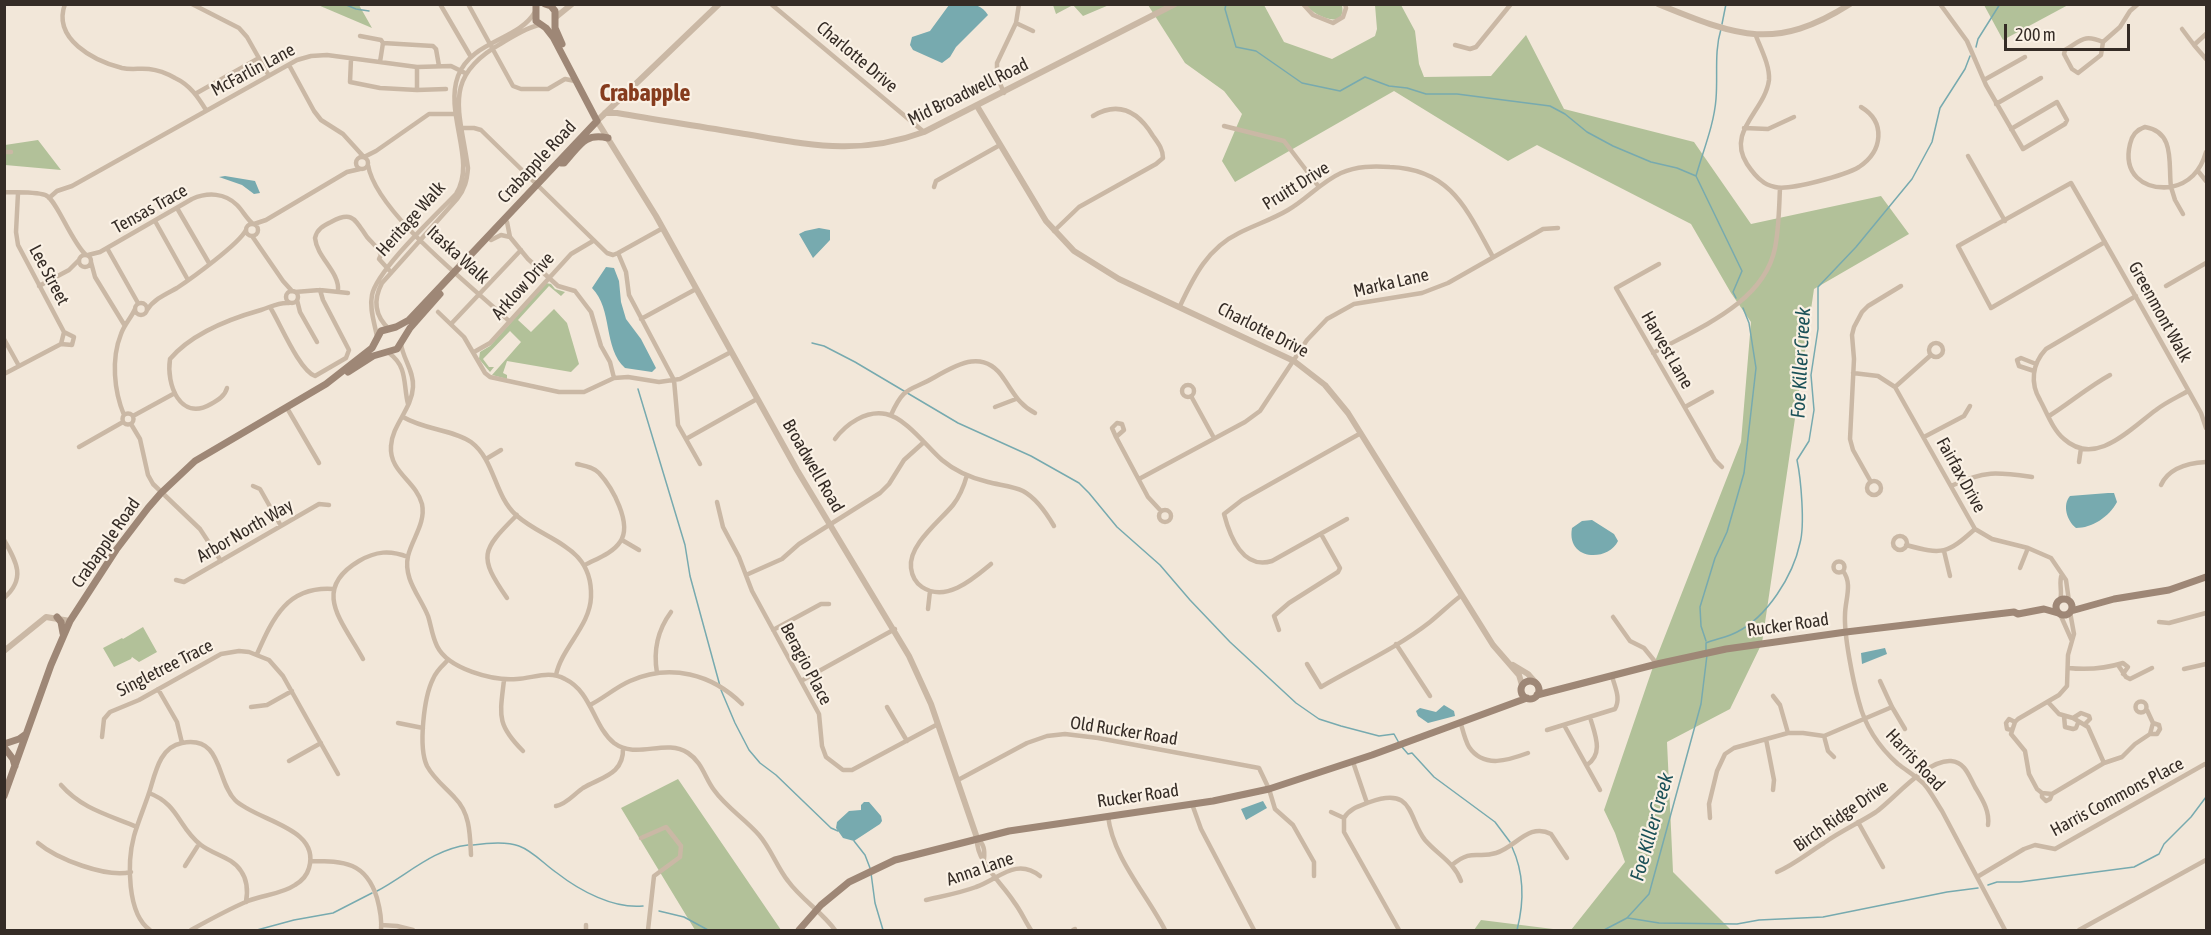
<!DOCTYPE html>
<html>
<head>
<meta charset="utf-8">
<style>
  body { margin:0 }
  #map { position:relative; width:2211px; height:935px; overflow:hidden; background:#f2e7d9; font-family:"Asap Condensed",sans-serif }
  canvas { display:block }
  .frame { position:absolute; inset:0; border:6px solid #352c26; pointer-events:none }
  .scale { position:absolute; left:2004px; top:24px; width:126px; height:27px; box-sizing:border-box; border:3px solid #352c26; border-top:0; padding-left:8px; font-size:18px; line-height:21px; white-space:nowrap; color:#352c26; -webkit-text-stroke:4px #faf1e5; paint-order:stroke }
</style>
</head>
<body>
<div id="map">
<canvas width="2211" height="935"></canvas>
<div class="frame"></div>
<div class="scale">200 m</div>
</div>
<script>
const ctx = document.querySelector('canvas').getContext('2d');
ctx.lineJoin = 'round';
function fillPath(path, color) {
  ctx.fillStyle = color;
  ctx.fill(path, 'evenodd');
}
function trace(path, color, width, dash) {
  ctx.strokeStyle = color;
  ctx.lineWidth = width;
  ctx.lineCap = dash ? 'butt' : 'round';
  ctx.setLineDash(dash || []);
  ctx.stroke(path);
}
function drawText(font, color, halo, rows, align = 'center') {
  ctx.font = font + ' "Asap Condensed",sans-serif';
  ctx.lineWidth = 4.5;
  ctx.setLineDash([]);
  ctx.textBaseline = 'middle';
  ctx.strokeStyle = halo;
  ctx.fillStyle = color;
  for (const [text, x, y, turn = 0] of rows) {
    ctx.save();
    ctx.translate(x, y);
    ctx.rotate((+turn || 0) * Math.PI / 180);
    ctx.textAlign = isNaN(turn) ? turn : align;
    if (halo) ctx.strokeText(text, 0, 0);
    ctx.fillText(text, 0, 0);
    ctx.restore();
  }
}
const green = new Path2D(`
  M318 5H359L372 28Z
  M1053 5H1109L1083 16 1073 5 1056 14Z
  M1148 5H1264L1284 42 1332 59 1375 36 1377 29 1375 5H1401L1415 31 1419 64 1424 77 1491 76 1526 35 1564 109 1694 142 1751 224 1881 196 1909 234 1814 289 1762 643 1730 709 1667 742 1673 872 1731 930H1571L1625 862 1615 833 1604 810 1654 664 1741 442 1751 322 1731 293 1691 224 1537 145 1508 161 1394 91 1235 182 1222 161 1242 114 1224 91 1185 63Z
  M1306 5H1342C1347 31 1314 16 1306 5Z
  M1984 5H2068L2003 40Z
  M38 140 61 170 5 165V145Z
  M546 283 551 284 555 289 565 292 561 296 549 286 518 320 531 332 554 309 567 323 579 364 571 372 507 361 503 373 507 375V379L492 375 521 342 510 331 483 359 489 367H494L490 372 479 359 480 352 490 346Z
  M143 627 157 652 139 662 132 657 131 659 114 667 103 648 122 638 123 639Z
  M678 779 781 930H695L621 808Z
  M1481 920 1561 930H1474Z`);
const water = new Path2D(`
  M949 5C963 4 980 1 988 15L956 47 950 57 942 63 913 50 910 45 912 37 930 31Z
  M225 176 255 181 260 193 254 194 242 185 219 177Z
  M819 228 830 230V240L813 258 799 234 805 231Z
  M606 267 614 268 619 281 621 302 626 319 641 339 656 368 652 372 625 368C603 348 613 309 592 288Z
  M2108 493H2114L2117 502C2109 517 2092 528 2076 528 2067 521 2062 505 2070 496Z
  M1592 520 1614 534 1618 541C1608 562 1566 561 1572 528L1582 521Z
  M1885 648 1887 654 1862 664 1861 653Z
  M1444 705 1454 711 1455 716 1428 723 1418 716 1416 711 1420 708 1436 712Z
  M1263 801 1267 808 1246 820 1241 809Z
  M864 802H869L881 816 882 821 880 824 854 841 843 838 836 828 837 822 849 811 861 810V805Z`);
const stream = new Path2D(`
  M344 4 356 9 369 11
  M1226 4 1225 9 1236 47 1256 51 1302 83 1340 91 1365 77 1389 86 1407 88 1426 94H1457L1550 106 1565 114 1587 132 1613 146 1651 162 1677 168 1696 176 1742 271 1733 292 1736 298
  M1722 24 1726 4
  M1976 47 1978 39 2000 4
  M1696 176C1703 151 1714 125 1716 99 1718 75 1714 52 1721 29
  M812 343 824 346 855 362 958 423 1031 456 1079 483 1089 493 1117 527 1160 565 1190 600 1230 642 1296 703 1319 719 1341 726 1379 736 1394 734 1399 743
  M638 389 685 545 690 576 720 686
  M1706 641 1701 626 1700 607 1715 558 1727 532 1744 473 1756 368 1749 323 1743 308
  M1706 650V643C1716 639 1728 637 1737 632 1767 617 1793 576 1800 543 1805 525 1801 479 1797 460L1809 441 1814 410 1811 375 1818 329V287L1856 247 1912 179 1932 142 1940 108 1965 69 1970 56
  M721 690 735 723 749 750 760 763 776 775 831 828 838 831
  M1402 747 1408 754 1412 753 1434 777 1495 822 1510 842
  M854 841 865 855 870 868
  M473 845C487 843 506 841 519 846 533 851 545 865 557 873 580 891 614 909 643 906
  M1512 847C1524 873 1524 903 1517 930
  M871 873 875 903 883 930
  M1988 885 1997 882H2020L2134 867 2159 854 2164 844 2191 817 2206 797
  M377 891C406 876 433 849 468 845
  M659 911 684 917 708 930
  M1628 918 1659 923 1737 924 1759 920 1823 917 1947 892 1978 888
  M257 930 294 920 333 913 372 893
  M1604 930 1627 918 1649 894 1701 704 1707 655`);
const minor = new Path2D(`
  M65 4C52 39 94 61 122 68 131 70 140 68 149 69 158 70 168 74 175 78 190 85 198 97 206 110
  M192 4 239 28 247 37 269 76
  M440 4 471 57
  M468 4 513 86 521 89H548L565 79 575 81
  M771 4 924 132
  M1303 4 1313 15 1333 23 1343 17 1346 8 1345 4
  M1940 4 1967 41 1986 85 2023 149 2065 124 2067 120 2057 102 2011 129
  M1016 23 1033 31
  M2182 29 2194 45
  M2206 34 2194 45 2206 59
  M360 36 381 40 383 43 380 62
  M1756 36C1761 49 1770 66 1769 80 1765 111 1726 131 1747 164 1751 170 1756 177 1762 181 1765 184 1771 186 1775 187 1789 191 1846 175 1859 167 1883 151 1886 122 1861 107
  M2103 42C2084 34 2082 40 2065 50L2064 54 2072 69 2078 73 2101 55 2103 42 2120 27 2130 11 2138 4
  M383 43 433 46 436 49 439 66
  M1455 45 1470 49 1476 47 1511 4
  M351 59 350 82 380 88 417 90V67
  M289 65 314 111 321 120 343 134 363 156
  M1984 80 2025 57
  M417 90 446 89
  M1004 93 997 76V63L1016 23 1019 4
  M195 94 259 58
  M1996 104 2041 78
  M1224 126 1284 141 1319 187
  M2145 127C2176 132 2168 165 2171 187 2142 190 2123 173 2130 144 2132 135 2136 130 2145 127Z
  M459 128H474L481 130 607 253 613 255 618 253 663 228
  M1744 128 1768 129 1794 117
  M4 152H11
  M1968 156 2005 221
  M356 163a6 6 0 1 1 12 0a6 6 0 1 1-12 0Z
  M364 157 376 151 429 114H457
  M368 165C376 213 472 286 509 321
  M2198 171 2206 181
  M934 187 936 181 1000 145
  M4 192C15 193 39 191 47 196 58 203 71 241 86 255
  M18 193 16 232 18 245 64 332
  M49 198 57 191 72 186 297 60 311 56 327 55 417 67 451 66 465 73
  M177 208 209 263
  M2183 214 2175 200 2171 187C2190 183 2201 170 2206 152
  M155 221 188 280
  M507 222 510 237 528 259 558 286 575 291 591 312 601 346 610 362 614 378
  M246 230a6 6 0 1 1 12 0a6 6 0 1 1-12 0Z
  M254 224 266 220 347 172 360 169
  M1054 231 1079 207 1156 164 1163 158C1163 149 1158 143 1153 136 1139 113 1120 100 1093 116
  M252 236 283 281 292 291
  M491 240 501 235 510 237
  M2105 242 1991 308 1958 246 2071 183C2115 259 2158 336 2201 413L2206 428
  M107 248 138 303
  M618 253 626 272 629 295 674 380 678 425 700 464
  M88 255 100 252 192 199C208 192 225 193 237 205 243 211 246 218 253 224
  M79 261a6 6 0 1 1 12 0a6 6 0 1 1-12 0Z
  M91 262 95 277 125 326
  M1659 264 1616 288 1715 460 1722 467
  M39 286 69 270 79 260
  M2166 286 2206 263
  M286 297a6 6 0 1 1 12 0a6 6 0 1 1-12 0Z
  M338 291C340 272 317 258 315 238 317 229 323 226 331 222 353 210 355 220 367 237 372 243 378 247 381 255L379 259 389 270
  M295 292 320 290 348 293
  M2136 296 2046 349C2032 364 2030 383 2040 400 2047 413 2053 430 2064 439 2096 468 2131 428 2156 410 2166 402 2178 397 2188 391
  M297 300 300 312 317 342
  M135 309a6 6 0 1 1 12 0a6 6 0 1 1-12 0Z
  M1180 306C1194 276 1208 248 1239 233 1255 225 1273 219 1288 210 1307 199 1321 182 1341 173 1357 166 1373 166 1390 167 1451 169 1467 210 1493 257
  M270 307C280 323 299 370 315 376L346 358 349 350 323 300 320 290
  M147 310C154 299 166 294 177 288 192 278 239 244 246 230
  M438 312 464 337 485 373 490 377 559 392H584L614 378 628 377 659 382 680 379 731 352
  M641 319 696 289
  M451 324 521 250
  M389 329C375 316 373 300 382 283L457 199C465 189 467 180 468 168 460 110 441 77 502 43 514 36 527 27 540 25
  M377 337C375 324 369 309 372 295 377 270 436 215 456 194 477 161 444 114 458 76 472 40 518 41 535 12
  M4 339 19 366
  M1929 350a7 7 0 1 1 14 0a7 7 0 1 1-14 0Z
  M401 344C403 359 414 371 413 387 412 409 392 425 391 446 389 472 416 481 422 504 426 523 412 539 408 556 403 579 420 596 428 616 431 625 432 636 437 646 448 669 493 681 517 679 534 678 549 670 565 679 592 692 593 726 614 743 637 760 665 738 688 753 702 762 705 778 714 790 726 807 745 819 759 835 771 849 777 867 788 881 801 899 822 912 835 930
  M474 352 490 343 571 254 593 241
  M389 353C408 367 403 384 408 404
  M1653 353C1698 328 1764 303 1775 248 1779 228 1779 208 1780 188
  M2034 371 2019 366 2017 360 2021 358 2036 364
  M1853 373 1878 376 1895 387 1975 529 1992 539 2028 548 2051 558 2066 580 2069 601
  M4 374 61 344 72 345 74 337 64 332 61 344
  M1182 391a6 6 0 1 1 12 0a6 6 0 1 1-12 0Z
  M1895 387 1931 355
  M227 388C225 396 218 400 211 404 180 422 166 384 170 359 192 333 229 319 261 310 271 307 278 302 289 303
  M1191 396 1214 438
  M995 407 1016 399
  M1685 407 1712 392
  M287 408 319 463
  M122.5 419a5.5 5.5 0 1 1 11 0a5.5 5.5 0 1 1-11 0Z
  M124 415C114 391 111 359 121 334 124 325 131 318 135 309
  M891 415C905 384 910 392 935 377 959 363 985 349 1004 379 1014 393 1019 405 1035 413
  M133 416 175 393
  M2049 416C2070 403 2088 387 2110 375
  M403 417C425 430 454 430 471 442 495 460 494 495 516 515 546 542 593 545 591 597 590 626 562 647 556 675
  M1117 423 1122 424 1124 430 1116 437 1112 428Z
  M131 424 140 439 148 475 153 484 200 529 221 561
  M1116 437 1148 497 1161 511
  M1924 437 1964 416 1970 406
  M686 439 757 399
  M835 439C846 424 866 410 886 414 906 418 927 447 942 460 955 471 971 478 988 482 999 485 1013 486 1023 491 1036 498 1047 514 1054 526
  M79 447 123 422
  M486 459 501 450
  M2079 462 2081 448
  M577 464C585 466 593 467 599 473 612 487 633 524 620 542 613 553 596 559 585 565
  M967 475C964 486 960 496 953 505 940 521 908 545 911 568 912 576 916 583 922 587 946 603 973 579 991 564
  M1139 479 1245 422 1260 411 1307 340 1327 319 1354 304 1422 293 1448 283 1543 229 1558 228
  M1867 488a7 7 0 1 1 14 0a7 7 0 1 1-14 0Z
  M1871 482 1853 450 1850 439 1854 359 1852 335 1854 327 1862 312 1868 306 1901 286
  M2161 485C2169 467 2189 463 2206 462
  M253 486 260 489 281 526
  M1951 486C1985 470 1997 472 2032 477
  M717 502 723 527 739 557 752 591 819 714 822 746 826 757 843 770H852L938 724
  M1159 516a6 6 0 1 1 12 0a6 6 0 1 1-12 0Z
  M1347 519 1272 561C1243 570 1230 537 1224 514L1242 500 1361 433
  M1893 543a7 7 0 1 1 14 0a7 7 0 1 1-14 0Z
  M4 540C17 562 26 579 4 598
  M622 540 639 550
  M1906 545C1943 555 1947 554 1975 529
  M1944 551 1950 576
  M1833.5 567a5.5 5.5 0 1 1 11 0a5.5 5.5 0 1 1-11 0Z
  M2020 568 2028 548
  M1843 571C1853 584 1845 600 1845 615 1844 636 1853 681 1859 702 1865 726 1880 748 1898 764 1907 771 1916 776 1924 784 1931 792 1936 802 1942 811L2005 930
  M746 575 782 559 799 544 880 493 889 484 904 460 924 442
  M176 580 184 582 319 504 329 505
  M507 598C478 556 481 551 517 515
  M2060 600C2063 591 2058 583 2062 574
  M928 609 930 591
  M2070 612 2074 634 2068 655 2067 686 2059 695 2018 719 2015 722 2011 734 2025 751 2029 774 2037 789 2042 793 2052 794 2104 763 2122 757 2135 744 2150 734 2153 723 2147 710
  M2060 614 2072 641
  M1613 617 1630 641 1644 648 1657 664
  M2159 622 2169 623 2206 613
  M773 630 821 604H829
  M1279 630 1274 616 1289 603 1338 572 1340 568 1321 534
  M1396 644 1430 696
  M257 654C273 618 287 586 333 589
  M363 659C343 622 310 590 359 561 376 551 390 550 408 557
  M448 660C442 666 436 671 433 679 424 697 418 747 427 766 434 779 445 787 455 798 470 813 470 834 471 855
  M1307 664 1321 687C1357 666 1397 648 1430 622 1441 613 1451 603 1462 595
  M2118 665 2126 677 2130 679 2152 668
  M2068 668C2087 670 2107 668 2123 663L2128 667 2123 674
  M2184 669 2206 664
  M657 673C653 650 657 631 671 612
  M504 680C500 715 496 724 523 751
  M801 681 895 629
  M1880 681 1892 707 1905 729
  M158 689 177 722 182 743
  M1773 696 1780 705 1788 733
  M2135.5 707a5.5 5.5 0 1 1 11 0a5.5 5.5 0 1 1-11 0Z
  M2048 702 2059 714 2073 718 2088 727 2104 763
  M590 705C604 698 616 687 630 681 670 663 712 674 742 704
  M251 707 267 705 292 691
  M887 707 907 741
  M2064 716 2065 727 2073 729 2076 728 2078 723
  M2073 718 2081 713 2089 716 2090 719 2085 724
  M398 723 423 728
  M1461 724C1463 731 1465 740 1469 747 1484 769 1509 760 1528 753
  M1564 725 1600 790
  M1547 730 1615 709C1621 698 1615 688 1612 676
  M2012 730 2007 729 2006 723 2009 719 2015 722
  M2150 734H2157L2160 729 2159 725 2153 723
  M1824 736 1828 751 1834 757
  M102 737 104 719 110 712 139 700 221 654 239 651 249 652 269 660 283 676 338 774
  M1766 739 1774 780 1773 790
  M289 761 321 743
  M1353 762 1367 803
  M1587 765C1604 753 1595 735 1590 717
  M958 780 1027 743 1047 736 1065 734 1098 738 1259 768 1269 789 1275 809 1293 825 1314 862V876
  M61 785C82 809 109 815 137 827
  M149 793C179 804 179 829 201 845 214 855 232 857 241 871 248 881 248 891 246 902
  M2042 793V797L2046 801 2050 799 2052 794
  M1192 804 1201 829 1254 930
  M556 806C567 804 574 794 583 788 602 777 624 774 623 748
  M1331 812 1344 818
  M1108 816C1113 858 1146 893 1165 930
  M1710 818 1709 804 1717 771 1725 754 1734 748 1788 733H1803L1824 736 1892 707
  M1858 822 1883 867
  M641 838 666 827 681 846 680 857 654 876 648 930
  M977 838C984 844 985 850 984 859
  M977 839C976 862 1003 884 1014 902 1021 911 1025 921 1031 930
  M38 843C57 859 106 878 131 872
  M311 861C344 861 366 862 377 898 380 909 382 919 381 930
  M1452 865C1473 848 1477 859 1496 853 1515 848 1529 822 1551 834L1567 858
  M185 866 199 844
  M1777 872C1795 864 1808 853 1824 843 1841 831 1859 823 1876 812 1894 799 1927 759 1951 761 1965 762 1969 776 1975 787 1982 799 1990 811 1988 825
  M1977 877 2024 849 2035 845 2055 849 2205 764
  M926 900C943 896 960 893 976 887 999 879 1016 857 1040 876
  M381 925 397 926 413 930
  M150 930C127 914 127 862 134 836 138 822 144 808 149 793 155 775 159 747 182 743 223 735 216 781 235 800 256 821 321 827 309 868 307 875 302 881 295 885 282 894 263 895 248 901 229 909 209 920 191 930
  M586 930V925
  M1073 930 1075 929
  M1399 930 1344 832V818C1350 808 1360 806 1370 802 1414 786 1408 818 1425 840 1438 855 1454 862 1461 881
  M2079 930 2206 860`);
const tertiary = new Path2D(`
  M719 4 597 121 656 216 797 470 909 656 931 704 977 838
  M1658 4C1735 35 1773 53 1850 4
  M556 17 572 4
  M977 106 1046 221 1074 251 1119 279 1294 361 1325 385 1348 413 1493 645 1519 675 1522 685
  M605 113H617C657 120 698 126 739 133 807 144 856 157 924 132L1175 4
  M4 651 46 617 70 621
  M1513 665 1528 674 1535 682`);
const secondary = new Path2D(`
  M536 4V21L546 28 553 37 597 121
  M545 4 551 6 555 11V28L562 44
  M561 163H564C579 147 584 132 608 138
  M348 372 373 356 397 349 410 328 440 294
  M2056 607a8 8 0 1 1 16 0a8 8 0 1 1-16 0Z
  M2071 611 2114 599 2169 590 2206 577
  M57 617 61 622 63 633
  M1521 690a9 9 0 1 1 18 0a9 9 0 1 1-18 0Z
  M1537 695 1657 664 1726 649 1846 632 2014 612 2018 614 2044 609 2058 613
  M7 743 19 739 26 734
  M4 747 13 759 15 766
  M4 796 51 665 70 621 116 550 148 508 161 493 195 461 326 384 372 348 381 331 396 327 409 320 597 121
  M799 930 821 905 849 882 895 860 1009 831 1213 801 1269 789 1372 755 1527 698`);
const streetNames = [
  ["Charlotte Drive",857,57,40],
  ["McFarlin Lane",253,70,-28],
  ["Mid Broadwell Road",968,92,-26],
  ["Crabapple Road",537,162,-47],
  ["Pruitt Drive",1296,186,-32],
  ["Tensas Trace",150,209,-29],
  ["Heritage Walk",411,219,-48],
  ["Itaska Walk",458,255,42],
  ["Lee Street",49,275,62],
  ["Marka Lane",1391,283,-13],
  ["Arklow Drive",523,286,-48],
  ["Greenmont Walk",2160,312,61],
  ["Charlotte Drive",1263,330,27],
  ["Harvest Lane",1667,350,60],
  ["Broadwell Road",813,466,60],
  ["Fairfax Drive",1961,475,61],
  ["Arbor North Way",245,531,-30],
  ["Crabapple Road",106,543,-55],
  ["Rucker Road",1788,625,-8],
  ["Beragio Place",806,664,62],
  ["Singletree Trace",165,668,-27],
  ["Old Rucker Road",1124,731,9],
  ["Harris Road",1915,760,47],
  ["Rucker Road",1138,796,-8],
  ["Harris Commons Place",2117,797,-28],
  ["Birch Ridge Drive",1841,816,-35],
  ["Anna Lane",980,869,-19]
];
const waterNames = [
  ["Foe Killer Creek",1801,363,-87],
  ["Foe Killer Creek",1652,827,-74]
];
const districtNames = [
  ["Crabapple",645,93]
];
fillPath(green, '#b2c199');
fillPath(water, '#77aaaf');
trace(stream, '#77aaaf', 1.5);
trace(minor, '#cab8a5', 4.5);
trace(tertiary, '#cab8a5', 6);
trace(secondary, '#9e8776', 7);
drawText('18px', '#352c26', '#faf1e5', streetNames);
drawText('italic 20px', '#1b5158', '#faf1e5', waterNames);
drawText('bold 24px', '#863c1e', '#faf1e5', districtNames);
</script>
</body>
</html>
